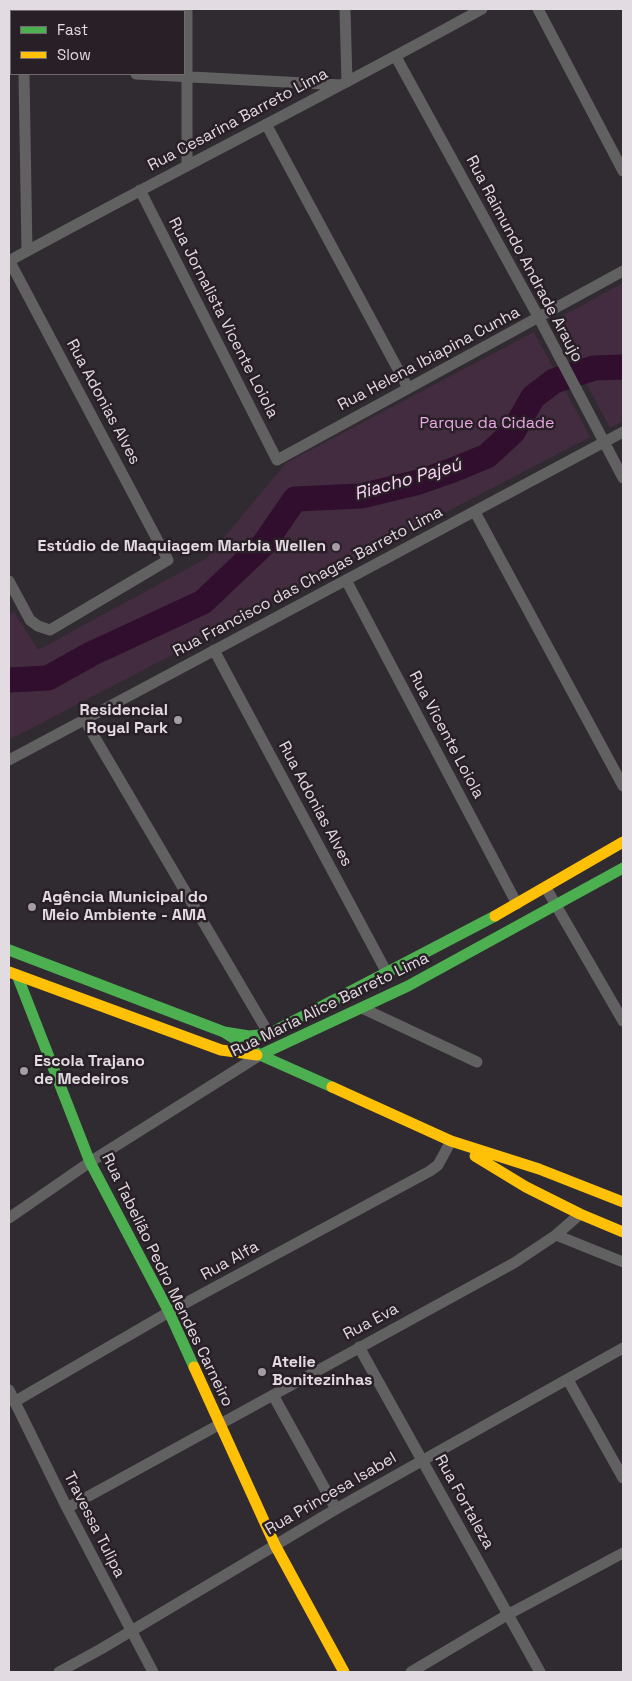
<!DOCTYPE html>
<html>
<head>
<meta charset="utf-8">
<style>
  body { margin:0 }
  #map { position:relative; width:632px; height:1681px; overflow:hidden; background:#302b30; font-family:"Space Grotesk",sans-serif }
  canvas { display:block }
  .frame { position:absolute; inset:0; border:10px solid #e2dbe1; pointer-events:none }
  .legend { position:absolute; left:10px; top:10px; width:175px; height:65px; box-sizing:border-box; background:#291f27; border:1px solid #736a71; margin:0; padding:6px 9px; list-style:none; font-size:15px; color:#e2dbe1 }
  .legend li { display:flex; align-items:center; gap:10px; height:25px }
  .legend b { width:25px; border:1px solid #736a71 }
</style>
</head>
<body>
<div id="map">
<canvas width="632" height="1681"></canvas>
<div class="frame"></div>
<ul class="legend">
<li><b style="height:6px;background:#4caf50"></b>Fast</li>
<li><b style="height:6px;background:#ffc107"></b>Slow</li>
</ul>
</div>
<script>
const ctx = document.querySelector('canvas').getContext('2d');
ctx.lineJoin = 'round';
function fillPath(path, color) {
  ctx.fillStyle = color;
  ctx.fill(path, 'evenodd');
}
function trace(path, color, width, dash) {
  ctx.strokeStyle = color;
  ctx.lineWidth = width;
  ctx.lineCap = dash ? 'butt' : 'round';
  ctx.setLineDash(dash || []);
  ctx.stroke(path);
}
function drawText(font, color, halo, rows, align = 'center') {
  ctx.font = font + ' "Space Grotesk",sans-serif';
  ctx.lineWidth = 5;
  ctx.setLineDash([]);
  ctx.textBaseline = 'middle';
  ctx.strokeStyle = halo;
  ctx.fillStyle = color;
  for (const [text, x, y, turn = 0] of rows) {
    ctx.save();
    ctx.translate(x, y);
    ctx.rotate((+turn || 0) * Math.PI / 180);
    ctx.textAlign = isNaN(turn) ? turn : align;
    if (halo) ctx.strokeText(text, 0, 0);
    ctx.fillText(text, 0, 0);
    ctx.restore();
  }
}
const green = new Path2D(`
  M623 283V421L610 428 553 321Z
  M534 332 590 437 9 740V614L14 612 38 650 207 558 286 463Z`);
const river = new Path2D(`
  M9 680 48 678 91 654 203 602 264 544 295 499 361 496 419 482 453 470 487 456 513 432 533 397 554 381 594 368 623 367`);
const street = new Path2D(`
  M20 9 21 11
  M345 9 347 82
  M538 9 623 171
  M396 57 539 318 623 478
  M9 65H11
  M24 74 27 251
  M136 74 341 85
  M266 124 408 388
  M187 166V9
  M140 190 277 460 623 271
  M9 261C166 175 326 95 482 9
  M475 512 623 786
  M346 580 517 904
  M9 581 30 620 38 626 50 630 168 560 9 260
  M214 650 387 973
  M84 719 269 1034
  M9 760 623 432
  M546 888 623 1021
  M362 1008 477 1062
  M9 1218 90 1162 260 1055
  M556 1235 623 1262
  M359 1347 540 1672
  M568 1380 623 1478
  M9 1390 67 1508 153 1672
  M273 1395 336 1509
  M14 1402 169 1312 430 1171 438 1165 451 1141
  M67 1508 514 1263 556 1235 580 1214
  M59 1672 101 1649 336 1509 623 1348
  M411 1672 507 1615 623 1553`);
const fast = new Path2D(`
  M9 950 224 1032 260 1055 332 1087
  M17 975 90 1162 169 1312 194 1367
  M224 1032 249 1036 269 1034 495 916
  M260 1055 408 986 623 868`);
const slow = new Path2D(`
  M495 916 623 842
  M9 972 221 1050 257 1055
  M332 1087 451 1141 539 1169 623 1202
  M475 1156 526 1187 580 1214 623 1232
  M194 1367 275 1545 344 1672`);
const markers = [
  [336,547,5,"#a49da3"],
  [178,720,5,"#a49da3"],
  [32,907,5,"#a49da3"],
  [24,1071,5,"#a49da3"],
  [262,1372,5,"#a49da3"]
];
const streetNames = [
  ["Rua Cesarina Barreto Lima",238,120,-28],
  ["Rua Raimundo Andrade Araujo",524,259,62],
  ["Rua Jornalista Vicente Loiola",223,318,63],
  ["Rua Helena Ibiapina Cunha",429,359,-28],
  ["Rua Adonias Alves",103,402,62],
  ["Rua Francisco das Chagas Barreto Lima",308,582,-28],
  ["Rua Vicente Loiola",446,735,62],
  ["Rua Adonias Alves",315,804,62],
  ["Rua Maria Alice Barreto Lima",330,1005,-26],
  ["Rua Alfa",230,1261,-29],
  ["Rua Tabelião Pedro Mendes Carneiro",167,1280,64],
  ["Rua Eva",371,1322,-28],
  ["Rua Princesa Isabel",331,1494,-30],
  ["Rua Fortaleza",464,1502,61],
  ["Travessa Tulipa",94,1525,63]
];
const parkNames = [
  ["Parque da Cidade",487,424]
];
const poiNames = [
  ["Estúdio de Maquiagem Marbia Wellen",326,547,"right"],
  ["Residencial",168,711,"right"],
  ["Royal Park",168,729,"right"],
  ["Agência Municipal do",42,898],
  ["Meio Ambiente - AMA",42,916],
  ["Escola Trajano",34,1062],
  ["de Medeiros",34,1080],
  ["Atelie",272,1363],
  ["Bonitezinhas",272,1381]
];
const waterNames = [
  ["Riacho Pajeú",408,480,-16]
];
fillPath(green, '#432c40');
trace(river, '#310d2e', 25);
trace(street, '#626162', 11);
trace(fast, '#4caf50', 11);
trace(slow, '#ffc107', 11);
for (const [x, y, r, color] of markers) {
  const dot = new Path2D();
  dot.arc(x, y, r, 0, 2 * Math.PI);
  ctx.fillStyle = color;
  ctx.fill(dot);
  trace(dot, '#291f27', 2);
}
drawText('16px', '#e2dbe1', '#291f27', streetNames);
drawText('16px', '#eba7e3', '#291f27', parkNames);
drawText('bold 16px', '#e2dbe1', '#291f27', poiNames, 'left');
drawText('italic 18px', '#ffd5f9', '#291f27', waterNames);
</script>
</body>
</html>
